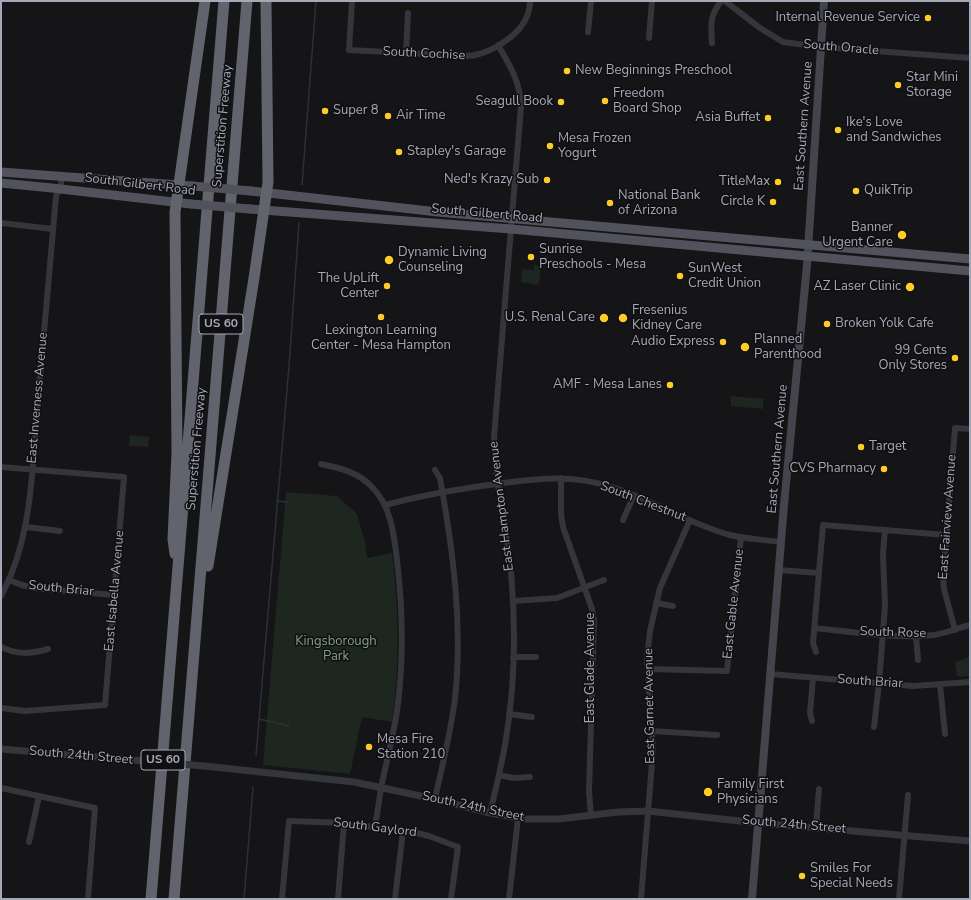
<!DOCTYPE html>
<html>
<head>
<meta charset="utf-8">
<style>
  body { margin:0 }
  #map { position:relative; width:971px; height:900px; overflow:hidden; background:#151416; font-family:"Nunito Sans",sans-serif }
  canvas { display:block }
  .frame { position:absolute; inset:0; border:2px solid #a5a9b7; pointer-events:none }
</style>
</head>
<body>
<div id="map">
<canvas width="971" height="900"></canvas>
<div class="frame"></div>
</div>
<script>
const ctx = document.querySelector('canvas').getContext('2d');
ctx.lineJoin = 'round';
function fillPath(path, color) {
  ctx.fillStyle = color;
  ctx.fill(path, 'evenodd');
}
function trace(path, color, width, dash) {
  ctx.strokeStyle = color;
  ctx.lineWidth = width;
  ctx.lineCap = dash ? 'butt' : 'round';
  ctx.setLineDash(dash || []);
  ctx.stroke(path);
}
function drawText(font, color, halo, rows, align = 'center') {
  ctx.font = font + ' "Nunito Sans",sans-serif';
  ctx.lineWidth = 3;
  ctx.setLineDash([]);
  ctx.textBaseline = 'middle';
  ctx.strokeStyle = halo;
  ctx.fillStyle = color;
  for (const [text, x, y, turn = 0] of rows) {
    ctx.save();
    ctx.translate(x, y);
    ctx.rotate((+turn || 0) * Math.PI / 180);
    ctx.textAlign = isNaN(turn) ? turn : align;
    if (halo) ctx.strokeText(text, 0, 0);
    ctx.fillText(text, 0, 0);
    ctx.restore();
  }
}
const green = new Path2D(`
  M534 265 541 266 539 285 521 282 522 269 534 270Z
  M731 396 763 399V409L731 406Z
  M130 435 149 437 148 447 129 446Z
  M286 492 337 496 357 514 365 542 367 558 392 553C399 609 400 665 392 722L362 717 350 774 263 765Z
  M970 657V676L957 677 955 662Z`);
const stream = new Path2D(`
  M302 185 316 1
  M277 501 287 502
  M259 719 289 726
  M256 755 289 366 299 223
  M244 899 253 787`);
const minor = new Path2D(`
  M352 1 349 50 462 56C466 56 471 56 475 55 491 52 516 37 524 22 528 16 530 8 530 1
  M725 1 760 28 783 42 821 47 970 58
  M588 32 591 1
  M649 38 652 1
  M712 43C711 23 709 18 721 1
  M406 54 408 13
  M1 223 53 229
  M321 464C340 468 358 472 372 487 391 506 394 534 397 560 403 611 404 661 397 711 393 737 386 763 381 788 379 801 377 815 375 828
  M1 467 124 477 105 705 25 711 1 708
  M435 470 440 478C453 550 463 625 455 698 451 732 442 766 435 799
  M561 478V514L563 527 592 609 594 620 589 792 591 815
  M386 505C417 496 448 491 481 486 527 480 566 472 612 487 653 500 689 524 730 535 747 539 764 540 781 542
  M623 520 634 495
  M26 527 60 531
  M779 570 819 573
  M9 580 22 585 34 588 114 595
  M1 596C33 537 32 467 38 401 44 333 50 264 56 196L60 189 62 177
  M513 601 557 598 604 580
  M656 603 673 606
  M814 628C854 632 895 639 934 635 946 633 958 628 970 625
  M955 630 944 589 943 576 955 428 970 429
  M916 636 918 660
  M1 647C17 655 31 654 48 649
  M816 652 813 643 823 525 946 535
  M513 657H536
  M648 669 727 671 741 537
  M770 674 913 686 970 682
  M940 685 945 734
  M509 714 532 717
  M812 721 810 713 813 678
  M874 727 879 683 885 606 883 554 885 530
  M652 731 717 735
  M499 775 513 778 530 777
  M1 788 95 808 88 899
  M490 813C496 788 502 764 506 739 515 684 516 627 511 572 507 527 494 482 494 437L521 106C520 81 510 66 498 45
  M816 827 819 789
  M29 842 39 796
  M282 899 289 821 344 823 417 833 429 836 458 847 451 899
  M338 899 344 823
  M395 899 403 831
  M509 899 518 818
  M641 899 653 751 647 659 650 631 660 588 690 520
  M899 899 908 795`);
const tertiary = new Path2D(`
  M1 749 145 761
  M204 766 354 782 435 799 490 813 525 819H559L618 812 648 811 758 823 970 841`);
const secondary = new Path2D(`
  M752 899 784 505 807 265 824 1`);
const primary = new Path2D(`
  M1 172 193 186
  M1 183 52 188 191 204
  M251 191 438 212 970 259
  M250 209 511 229 970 271`);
const motorway = new Path2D(`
  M175 554 173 539 177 453 175 212 205 1
  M208 566 254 278 268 182 266 1
  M151 899 224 1
  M174 899 247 1`);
const tertiaryBridge = new Path2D(`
  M145 761 204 766`);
const primaryBridge = new Path2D(`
  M193 186 251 191
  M191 204 250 209`);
const markers = [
  [928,18,4,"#fccc27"],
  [567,71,4,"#fccc27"],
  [898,85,4,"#fccc27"],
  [605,101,4,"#fccc27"],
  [561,102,4,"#fccc27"],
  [325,111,4,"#fccc27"],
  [388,116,4,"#fccc27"],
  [768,118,4,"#fccc27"],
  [838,130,4,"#fccc27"],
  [550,146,4,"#fccc27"],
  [399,152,4,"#fccc27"],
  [547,180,4,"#fccc27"],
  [778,182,4,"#fccc27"],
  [856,191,4,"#fccc27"],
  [773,202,4,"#fccc27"],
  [610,203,4,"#fccc27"],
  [902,235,5,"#fccc27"],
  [531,257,4,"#fccc27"],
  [389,260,5,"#fccc27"],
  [680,276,4,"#fccc27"],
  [387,286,4,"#fccc27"],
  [910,287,5,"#fccc27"],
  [381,317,4,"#fccc27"],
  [604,318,5,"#fccc27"],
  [623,318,5,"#fccc27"],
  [827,324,4,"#fccc27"],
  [723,342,4,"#fccc27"],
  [745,347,5,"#fccc27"],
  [955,358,4,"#fccc27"],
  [670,385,4,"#fccc27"],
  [861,447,4,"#fccc27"],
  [884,469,4,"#fccc27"],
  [369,747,4,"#fccc27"],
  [708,792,5,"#fccc27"],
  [802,876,4,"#fccc27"]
];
const shields = [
  [221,324,44],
  [163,760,44]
];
const shieldNames = [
  ["US 60",221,324],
  ["US 60",163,760]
];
const poiNames = [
  ["Internal Revenue Service",920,18,"right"],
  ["New Beginnings Preschool",575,71],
  ["Star Mini",906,78],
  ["Storage",906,93],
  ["Freedom",613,94],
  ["Board Shop",613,109],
  ["Seagull Book",553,102,"right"],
  ["Super 8",333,111],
  ["Air Time",396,116],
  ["Asia Buffet",760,118,"right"],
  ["Ike's Love",846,123],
  ["and Sandwiches",846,138],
  ["Mesa Frozen",558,139],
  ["Yogurt",558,154],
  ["Stapley's Garage",407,152],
  ["Ned's Krazy Sub",539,180,"right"],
  ["TitleMax",770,182,"right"],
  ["QuikTrip",864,191],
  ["National Bank",618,196],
  ["of Arizona",618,211],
  ["Circle K",765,202,"right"],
  ["Banner",893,228,"right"],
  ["Urgent Care",893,243,"right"],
  ["Sunrise",539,250],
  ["Preschools - Mesa",539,265],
  ["Dynamic Living",398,253],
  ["Counseling",398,268],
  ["SunWest",688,269],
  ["Credit Union",688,284],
  ["The UpLift",379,279,"right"],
  ["Center",379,294,"right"],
  ["AZ Laser Clinic",901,287,"right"],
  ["Fresenius",632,311],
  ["Kidney Care",632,326],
  ["U.S. Renal Care",595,318,"right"],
  ["Broken Yolk Cafe",835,324],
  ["Lexington Learning",381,331,"center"],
  ["Center - Mesa Hampton",381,346,"center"],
  ["Planned",754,340],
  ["Parenthood",754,355],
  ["Audio Express",715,342,"right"],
  ["99 Cents",947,351,"right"],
  ["Only Stores",947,366,"right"],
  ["AMF - Mesa Lanes",662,385,"right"],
  ["Target",869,447],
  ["CVS Pharmacy",876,469,"right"],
  ["Mesa Fire",377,740],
  ["Station 210",377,755],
  ["Family First",717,785],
  ["Physicians",717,800],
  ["Smiles For",810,869],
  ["Special Needs",810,884]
];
const streetNames = [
  ["South Oracle",841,48,5],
  ["South Cochise",424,54,3],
  ["Superstition Freeway",223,126,-85],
  ["East Southern Avenue",804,126,-86],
  ["South Gilbert Road",140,185,7],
  ["South Gilbert Road",487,214,5],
  ["East Inverness Avenue",38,398,-85],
  ["Superstition Freeway",197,449,-85],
  ["East Southern Avenue",778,449,-85],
  ["South Chestnut",643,502,21],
  ["East Hampton Avenue",502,506,-97],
  ["East Fairview Avenue",948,517,-86],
  ["South Briar",61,589,6],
  ["East Isabella Avenue",115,591,-85],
  ["East Gable Avenue",734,604,-84],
  ["South Rose",893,633,2],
  ["East Glade Avenue",591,668,-90],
  ["South Briar",870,682,4],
  ["East Garnet Avenue",650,706,-91],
  ["South 24th Street",81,756,5],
  ["South 24th Street",473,807,12],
  ["South 24th Street",794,825,5],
  ["South Gaylord",375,828,7]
];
const parkNames = [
  ["Kingsborough",336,642],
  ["Park",336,657]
];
fillPath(green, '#1e2620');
trace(stream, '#2a313b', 1.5);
trace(minor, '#35353c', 6);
trace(tertiary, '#35353c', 7);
trace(secondary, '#43444c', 8);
trace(primary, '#51525b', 9);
trace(motorway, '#61636d', 11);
trace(tertiaryBridge, '#35353c', 7);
trace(primaryBridge, '#51525b', 9);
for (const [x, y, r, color] of markers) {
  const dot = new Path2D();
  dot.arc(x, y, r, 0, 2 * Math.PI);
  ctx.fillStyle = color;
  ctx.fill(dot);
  trace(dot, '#100f11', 1.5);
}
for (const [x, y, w] of shields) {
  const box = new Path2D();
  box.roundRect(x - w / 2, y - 10, w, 20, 3);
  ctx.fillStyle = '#100f11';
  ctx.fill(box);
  trace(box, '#a5a9b7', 1);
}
drawText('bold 12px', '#a5a9b7', null, shieldNames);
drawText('13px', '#a5a9b7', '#100f11', poiNames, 'left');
drawText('13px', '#a5a9b7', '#100f11', streetNames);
drawText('13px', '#7ba382', '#100f11', parkNames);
</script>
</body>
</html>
